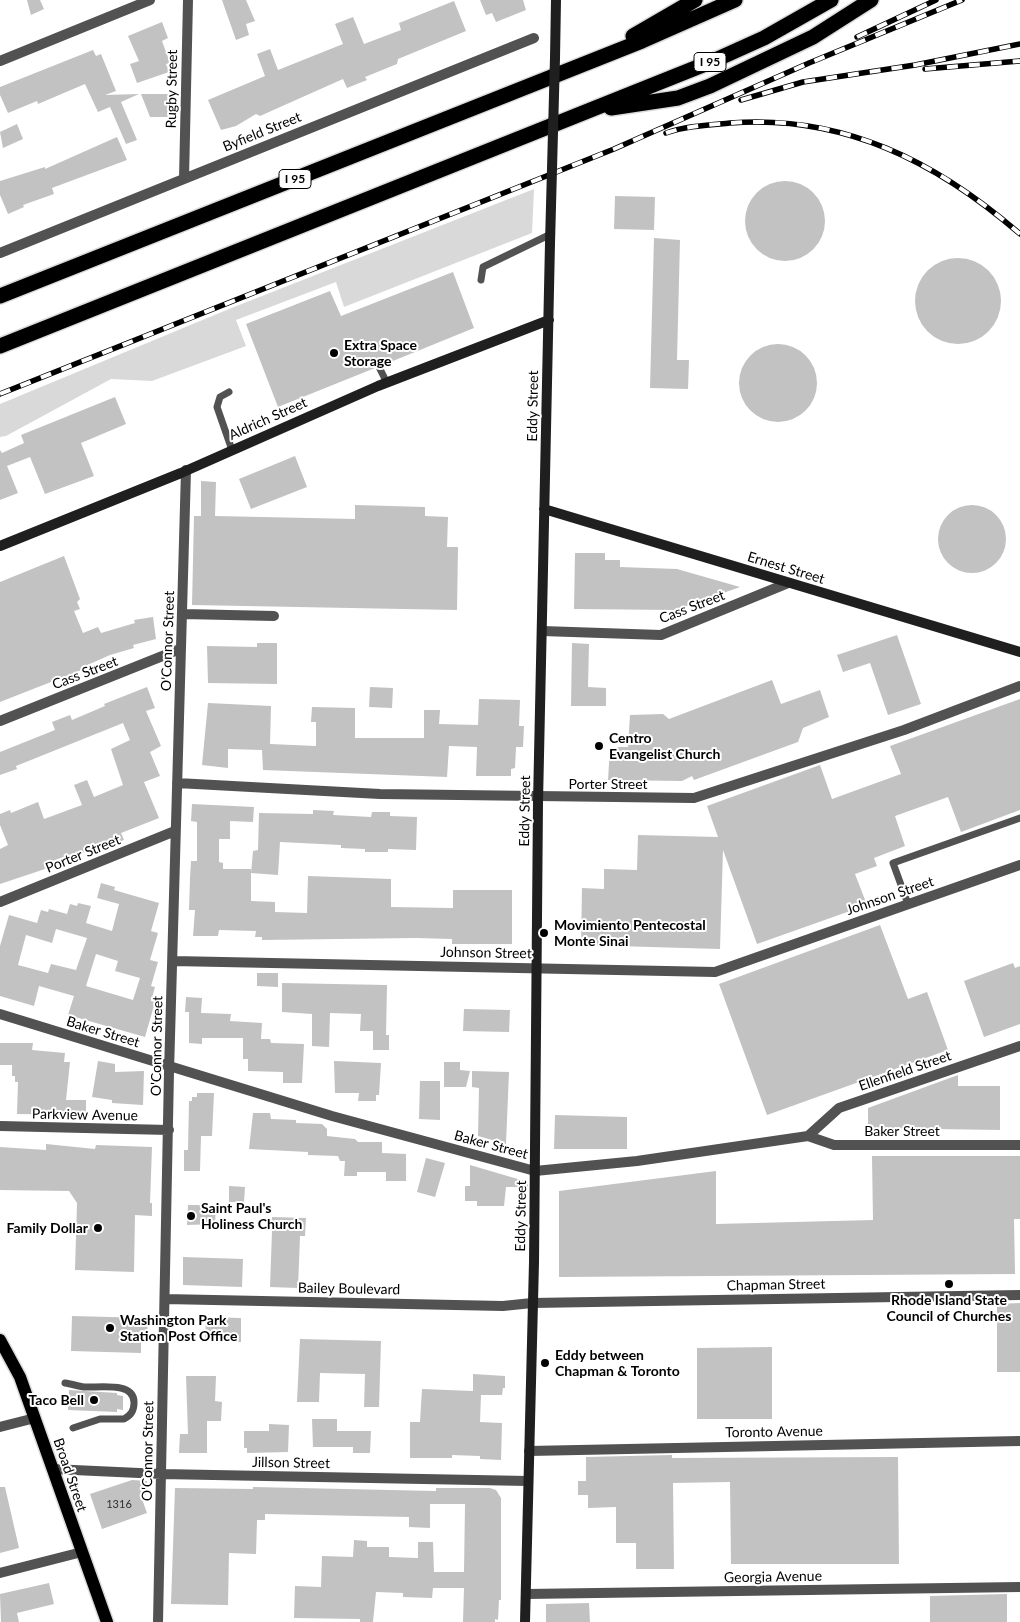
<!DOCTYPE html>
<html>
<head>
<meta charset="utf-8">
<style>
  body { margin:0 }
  canvas { display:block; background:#fff }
</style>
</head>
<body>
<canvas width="1020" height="1622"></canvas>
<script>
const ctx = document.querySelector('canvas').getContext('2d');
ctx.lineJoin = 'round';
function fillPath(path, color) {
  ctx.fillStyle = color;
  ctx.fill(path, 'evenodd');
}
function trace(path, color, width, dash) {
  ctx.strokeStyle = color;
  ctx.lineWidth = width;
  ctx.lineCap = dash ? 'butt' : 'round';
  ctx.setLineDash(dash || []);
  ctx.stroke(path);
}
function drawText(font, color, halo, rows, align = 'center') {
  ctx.font = font + ' Lato,sans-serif';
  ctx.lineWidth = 4;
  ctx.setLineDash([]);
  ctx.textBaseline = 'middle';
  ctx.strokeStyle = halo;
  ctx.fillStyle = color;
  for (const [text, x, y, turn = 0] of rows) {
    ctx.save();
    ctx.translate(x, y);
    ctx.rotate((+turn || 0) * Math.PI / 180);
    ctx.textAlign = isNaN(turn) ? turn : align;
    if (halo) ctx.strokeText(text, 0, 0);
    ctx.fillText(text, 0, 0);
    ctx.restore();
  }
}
const green = new Path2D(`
  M534 189 532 233 344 307 336 282 236 320 246 346 152 381 111 379 6 436 0 437V404L229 309Z`);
const building = new Path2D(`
  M27 0H40L44 9 31 15Z
  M222 0H246L255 21 246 24 249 35 236 40Z
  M480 0H523L526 10 496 22 492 13 486 15Z
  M454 1 466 31 398 59 397 64 365 77 367 80 347 88 343 79 260 116 256 114 236 126 221 130 208 100 265 76 257 54 270 49 278 70 343 44 335 24 353 17 364 44 401 30 399 23Z
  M162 22 168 38 162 41 170 63 166 64 169 72 137 83 130 64 139 61 128 36Z
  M93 50 96 56 101 54 116 91 105 95 139 94 121 102 137 140 126 144 110 107 98 112 85 84 38 104 37 101 8 113 0 95V87Z
  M141 94H169V117H150Z
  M17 124 23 139 3 148 0 132Z
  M117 137 127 160 52 188 54 194 23 205 24 207 8 214 0 195V181L45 167V169Z
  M745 221a40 40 0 1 1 80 0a40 40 0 1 1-80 0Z
  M615 196 655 197 654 230 614 229Z
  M654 238 680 240 677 360H689L688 389 650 388Z
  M915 301a43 43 0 1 1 86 0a43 43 0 1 1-86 0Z
  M453 272 474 328 383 365 378 364 375 368 278 407 246 324 330 291 341 316Z
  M739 383a39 39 0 1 1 78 0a39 39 0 1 1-78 0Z
  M115 397 126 424 81 443 94 476 45 494 30 457 7 466 18 493 0 500V450L2 453 24 443 21 435Z
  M295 456 307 487 251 509 239 479Z
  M201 481 216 482 215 516 355 519V505L425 507V516L448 517 447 547H458L457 610 192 605 194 516H201Z
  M938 539a34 34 0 1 1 68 0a34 34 0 1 1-68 0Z
  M575 553H605V560H620V567L677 569 740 587 676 610 574 609Z
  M64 556 80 599 77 602 80 609 74 611 83 633 98 627 101 633 135 623 134 620 153 617 156 639 133 645 134 648 110 655 83 667 84 669 0 702V582Z
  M897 635 921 704 888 715 870 663 843 672 837 655Z
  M257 643H277V684L208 683 207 646 257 647Z
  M572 643 589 644 588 687 606 688V706H571Z
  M772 680 781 704 820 690 829 717 803 728 798 742 694 780 692 776 682 781 608 780 610 747H628L630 715 663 714 669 719Z
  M147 687 155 708 146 711 161 746 150 752 160 776 144 782 159 818 121 833 124 840 104 847 102 842 86 848 82 855 77 852 44 864 45 869 0 884V849L8 845 0 825V814L10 810 11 813 38 802 44 819 82 805 74 785 87 780 94 797 123 785 111 749 130 740 123 723 16 766 17 769 0 775V752L55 730 52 722 70 715 72 720 105 706 104 704Z
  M370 687 393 688 392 708 369 707Z
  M479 699 520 700 519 726H524L523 747H516L515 768 511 769V776H476L477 747 449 746 447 777 263 770 262 750 228 749V768L202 765 208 703 271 706 270 744 316 746V722H311L312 707 355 708V738H424V710H440L439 724 478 725Z
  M1020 699V810L961 832 948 797 895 816 905 846 874 858 877 866 855 874 867 905 757 944 723 850 720 949 581 945 582 888 604 889V869L637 870 638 835 718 837 707 806 820 765 832 799 901 774 890 746Z
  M192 804 254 807 253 822 230 821V839H219V862L223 863V869H251V901L275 902V912L307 913 308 876 391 879V907L453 908V890H512V944H452V939L416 938 262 940V937H255L256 931 219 930 218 936H193L195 910H189L190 878 191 861H197V822L191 821Z
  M313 810 334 811 333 815 371 817 372 812H390V816L417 817 416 850 388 849V852H365V849L341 848V845L280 842 278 875 251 873 253 851 258 850 259 813 313 814Z
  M101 883 115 887 114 890 159 903 151 931 158 933 150 960 158 962 151 986 155 987 151 1001 155 1002 145 1037 68 1015 74 996 39 986 34 1006 0 996V946L9 915 37 923 41 910 48 912 49 909 67 914 70 904 77 906 78 903 91 906 86 923 112 931 119 904 97 898ZM56 929 87 938 76 970 51 964 48 973 18 965 26 935 52 943ZM96 954 118 961 115 971 140 978 133 1000 86 986Z
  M880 925 908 999 927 992 948 1050 767 1115 719 984Z
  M1013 963 1015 968 1020 966V1024L984 1037 964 981Z
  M257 973H278V987L257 986Z
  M282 983 387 985 386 1035H389V1050H373V1031H360L361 1014 330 1013 329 1047 312 1046V1014L282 1012Z
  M186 997 202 998 201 1013 231 1014 230 1021 262 1023 261 1039H270L271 1043 304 1044 302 1083H283V1072L248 1071V1059H243V1038H202V1044L189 1043V1012H185Z
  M464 1009 510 1010 509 1032 463 1031Z
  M0 1043H33L32 1050 65 1053 64 1062H70L66 1100H86V1115L17 1114 18 1082H15V1076H12V1065H0Z
  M98 1061 115 1064V1072L144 1071 143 1105 112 1103V1100L92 1097Z
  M334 1061 381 1063 379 1095H376V1101H358L359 1093H335Z
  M444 1062H460V1070L470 1071 466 1087H444Z
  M472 1071 509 1072 506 1144 478 1136 479 1088 472 1087Z
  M958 1075V1086H1000V1130L868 1128V1108Z
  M420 1081H440V1120L419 1119Z
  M197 1093H214L212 1136H201L200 1171H184V1150H188L189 1101H192V1097H197Z
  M253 1113H270L271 1119 296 1120V1123L322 1124 327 1129V1136L355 1139 358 1142H382V1153L406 1154V1181H386V1172H357V1176H344L345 1161H340L338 1156 308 1155V1152L249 1149Z
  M555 1115 627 1117V1149H554Z
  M46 1144 95 1149 96 1145 152 1147 150 1203H152V1216L135 1215 134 1272 75 1270 77 1203 69 1191 0 1190V1147L46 1150Z
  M872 1156H1020V1219H1014L1015 1274 559 1277V1191L716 1171V1224L873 1220Z
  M426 1158 445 1163 435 1197 417 1192Z
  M470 1165 528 1182V1187H506L504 1206H477V1201H465V1186H470Z
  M229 1186 245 1187 244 1202H229Z
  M188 1205H216L215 1224 187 1225Z
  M272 1217 306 1218 305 1236H300L298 1288 270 1287 272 1231H266V1220L272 1219Z
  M183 1257 243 1259 242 1287 183 1285Z
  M1020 1303V1372H997V1304Z
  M72 1316 148 1318 147 1337H141V1353L71 1351Z
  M206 1317 241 1318V1342L205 1341Z
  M300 1339 381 1341 379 1407H364L365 1374 320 1373 319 1402H297Z
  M772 1347V1419H697V1348Z
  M473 1374 505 1376V1388H503L502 1395H481L480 1422 502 1423 501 1460 480 1459V1456L452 1455V1458H410V1422H420L422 1389 473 1391Z
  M186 1376H216L215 1401 222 1402 221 1421H207V1453H179L180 1434H188Z
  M69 1390 117 1393V1395L123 1396V1410L117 1409V1412L68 1410Z
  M312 1419H337V1431H371L370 1453H353V1447H313Z
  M269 1424 289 1425 288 1452 247 1453V1448H244V1431H269Z
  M672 1455V1458L898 1457 899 1564H731L730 1482 673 1483 674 1569H636V1543H616V1507L588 1508V1495H578V1481H586V1457Z
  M132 1480 147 1481 146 1495 141 1496 147 1513 102 1529 90 1494Z
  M0 1487H5L19 1548 0 1553Z
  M253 1487 436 1491V1488H490L496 1490 501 1498V1600H499L498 1620 495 1619V1622H463L464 1588H433L432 1598 403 1597V1593L376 1592 373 1622H360V1619L294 1618 295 1586 321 1587 322 1556 353 1557 354 1540 367 1541V1547H389V1557L418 1558V1542H433L434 1572H464L465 1504H430V1528L409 1527V1517L265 1514V1520H257L256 1554 229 1553 228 1605 171 1604 175 1488 253 1489Z
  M49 1583 54 1604 17 1613 19 1622H1L0 1594Z
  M1007 1594V1622H930V1596Z
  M589 1603 590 1622H546V1604Z`);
const lane = new Path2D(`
  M481 280 483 267 551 234
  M380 369 387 383
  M229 392 220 397 217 407 232 450
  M908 904 893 863 1020 818
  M65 1383C71 1384 78 1386 84 1387 98 1388 135 1381 134 1403 134 1411 131 1415 124 1419H100L73 1428`);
const street = new Path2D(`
  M0 61 150 0
  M184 179 188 0
  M0 253 534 38
  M183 614 274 616
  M542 631 661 635 788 583
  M0 721 180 649
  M177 783 380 794 694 798 904 730 1020 686
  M0 902 175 831
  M173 961 715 972 1020 865
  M0 1014 332 1116 535 1171 637 1161 808 1136 834 1145H1020
  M0 1126 169 1130
  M808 1136 839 1108 1020 1046
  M165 1299 503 1306 532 1303 1020 1295
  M0 1427 35 1418
  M529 1451 1020 1441
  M52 1469 161 1474 528 1481
  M0 1573 82 1552
  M526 1594 1020 1587
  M158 1622 169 1072 186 470`);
const secondary = new Path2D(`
  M555 58 556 0
  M544 509 1020 652
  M0 546 181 473 378 386 549 320
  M525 1622 534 1262 538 802 550 243`);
const primary = new Path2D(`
  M0 1340 20 1377 107 1622`);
const highway = new Path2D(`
  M633 36 695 0
  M611 108 678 98 710 86 813 37 871 0
  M0 296 642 41 735 0
  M0 346 713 61 764 38 831 0`);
const rail = new Path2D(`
  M857 37 936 0
  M925 69 1020 61
  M741 100 803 82 915 65 1020 44
  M666 133C686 126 709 125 730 123 843 114 937 162 1020 234
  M0 394 614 149 809 63 962 0`);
const secondaryBridge = new Path2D(`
  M550 243 555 58`);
const markers = [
  [334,353,5,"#000"],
  [599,746,5,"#000"],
  [544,933,5,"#000"],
  [191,1216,5,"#000"],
  [98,1228,5,"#000"],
  [949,1284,5,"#000"],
  [110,1328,5,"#000"],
  [545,1363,5,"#000"],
  [94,1400,5,"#000"]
];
const numberNames = [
  ["1316",119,1504]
];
const shields = [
  [710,62,32],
  [295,179,32]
];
const shieldNames = [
  ["I 95",710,62],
  ["I 95",295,179]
];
const streetNames = [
  ["Rugby Street",172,89,-89],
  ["Byfield Street",262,132,-22],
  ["Eddy Street",533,406,-89],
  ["Aldrich Street",268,419,-24],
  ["Ernest Street",786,568,17],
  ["Cass Street",692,607,-21],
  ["O'Connor Street",168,641,-88],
  ["Cass Street",85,673,-21],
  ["Porter Street",608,784],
  ["Eddy Street",525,811,-89],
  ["Porter Street",83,854,-22],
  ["Johnson Street",890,896,-19],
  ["Johnson Street",486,953,1],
  ["Baker Street",103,1032,17],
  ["O'Connor Street",157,1046,-89],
  ["Ellenfield Street",905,1071,-19],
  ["Parkview Avenue",85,1115,1],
  ["Baker Street",902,1131],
  ["Baker Street",491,1145,15],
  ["Eddy Street",521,1216,-89],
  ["Chapman Street",776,1285,-1],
  ["Bailey Boulevard",349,1289,1],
  ["Toronto Avenue",774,1432,-1],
  ["O'Connor Street",148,1451,-89],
  ["Jillson Street",291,1463,1],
  ["Broad Street",70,1475,71],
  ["Georgia Avenue",773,1577,-1]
];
const poiNames = [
  ["Extra Space",344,345],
  ["Storage",344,361],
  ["Centro",609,738],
  ["Evangelist Church",609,754],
  ["Movimiento Pentecostal",554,925],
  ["Monte Sinai",554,941],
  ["Saint Paul's",201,1208],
  ["Holiness Church",201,1224],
  ["Family Dollar",88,1228,"right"],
  ["Rhode Island State",949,1300,"center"],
  ["Council of Churches",949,1316,"center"],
  ["Washington Park",120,1320],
  ["Station Post Office",120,1336],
  ["Eddy between",555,1355],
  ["Chapman & Toronto",555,1371],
  ["Taco Bell",84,1400,"right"]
];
fillPath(green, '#d9d9d9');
fillPath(building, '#c2c2c2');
trace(primary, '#dbdbdb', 15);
trace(highway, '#dbdbdb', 18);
trace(lane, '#525252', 7);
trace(street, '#525252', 10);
trace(secondary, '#1f1f1f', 10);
trace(primary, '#000', 12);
trace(highway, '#000', 15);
trace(rail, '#000', 5.5);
trace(rail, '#fff', 4, [11]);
trace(secondaryBridge, '#1f1f1f', 10);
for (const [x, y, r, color] of markers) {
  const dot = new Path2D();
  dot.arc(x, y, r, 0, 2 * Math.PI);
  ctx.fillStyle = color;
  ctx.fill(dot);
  trace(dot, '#fff', 2);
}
drawText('11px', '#303030', null, numberNames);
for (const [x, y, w] of shields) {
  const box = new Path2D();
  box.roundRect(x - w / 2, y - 9.5, w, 19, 4);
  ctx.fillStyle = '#fff';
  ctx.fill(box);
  trace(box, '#000', 1);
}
drawText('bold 12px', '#000', null, shieldNames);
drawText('14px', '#000', '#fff', streetNames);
drawText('bold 14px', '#000', '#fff', poiNames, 'left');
</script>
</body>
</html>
